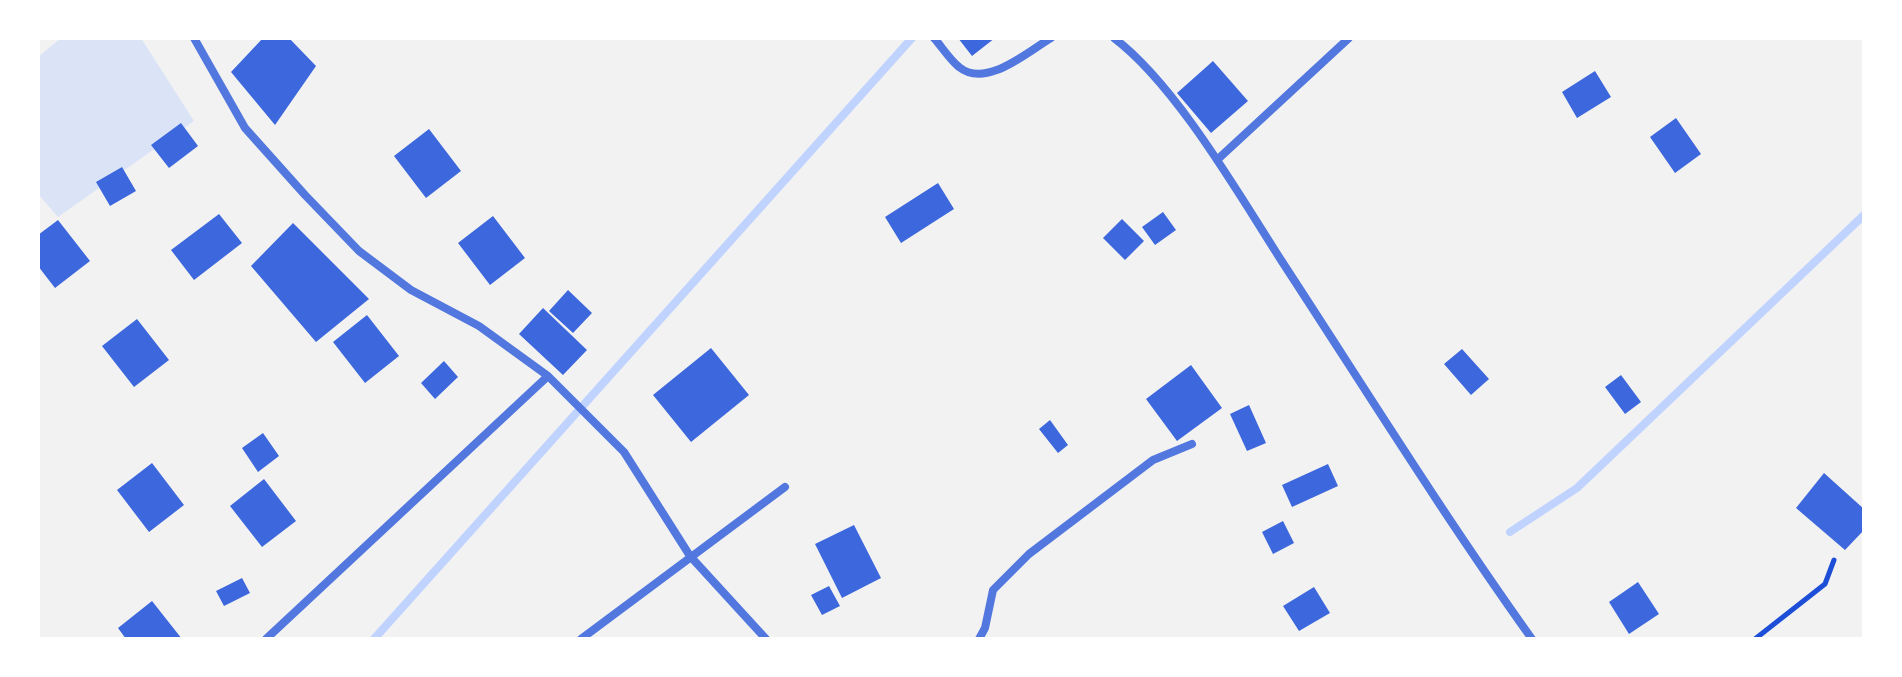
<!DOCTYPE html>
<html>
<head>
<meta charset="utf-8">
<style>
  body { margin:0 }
  #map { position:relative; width:1902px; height:677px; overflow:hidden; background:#f2f2f2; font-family:Ubuntu,sans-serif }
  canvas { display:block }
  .frame { position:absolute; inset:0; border:40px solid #fff; pointer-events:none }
</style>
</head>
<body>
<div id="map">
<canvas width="1902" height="677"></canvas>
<div class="frame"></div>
</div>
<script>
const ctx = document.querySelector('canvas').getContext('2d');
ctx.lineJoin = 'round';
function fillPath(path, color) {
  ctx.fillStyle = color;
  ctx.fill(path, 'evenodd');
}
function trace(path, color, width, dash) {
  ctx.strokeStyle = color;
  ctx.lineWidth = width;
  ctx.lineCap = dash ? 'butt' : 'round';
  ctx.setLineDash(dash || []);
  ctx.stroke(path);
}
const green = new Path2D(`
  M61 38H141L194 121 58 217 38 194V57Z`);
const stream = new Path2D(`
  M1510 532 1577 488 1864 215
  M374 639 912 38`);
const building = new Path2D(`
  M263 38H289L316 66 275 125 231 72Z
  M958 38H995L972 56Z
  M1213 61 1248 101 1211 133 1177 93Z
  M1595 71 1611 97 1577 118 1562 92Z
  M1676 118 1701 154 1675 173 1650 137Z
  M181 123 198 146 169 168 151 145Z
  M429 129 461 171 426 198 394 156Z
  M122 167 136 191 110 206 96 182Z
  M938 183 954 209 901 243 885 217Z
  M1163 212 1176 230 1155 245 1142 227Z
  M219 214 242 243 194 280 171 250Z
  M493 216 525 258 490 285 458 243Z
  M1122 219 1144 241 1125 260 1103 238Z
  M58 220 90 261 55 288 38 266V235Z
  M293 223 369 299 316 342 251 266Z
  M568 290 592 313 573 333 549 311Z
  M543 308 587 350 563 375 519 334Z
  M367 315 399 356 365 383 333 342Z
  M137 319 169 360 134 387 102 346Z
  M711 348 749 395 691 442 653 395Z
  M1462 349 1489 379 1471 395 1444 364Z
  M444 361 458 377 435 399 421 383Z
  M1191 365 1222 408 1177 441 1146 399Z
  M1621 375 1641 402 1625 414 1605 387Z
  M1249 405 1266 443 1247 451 1230 414Z
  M1050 420 1068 445 1058 453 1039 429Z
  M263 433 279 456 258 472 242 448Z
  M152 463 184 505 149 532 117 490Z
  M1328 464 1338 486 1292 507 1282 485Z
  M1824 473 1864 509V530L1845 550 1796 508Z
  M264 479 296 521 262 547 230 506Z
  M1283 521 1294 543 1273 554 1262 532Z
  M854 525 881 578 842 598 815 544Z
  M242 578 250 593 224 606 216 591Z
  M1638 582 1659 614 1629 634 1609 602Z
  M829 586 840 606 822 615 811 595Z
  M1314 587 1330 613 1299 631 1283 606Z
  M152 601 182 639H126L118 628Z`);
const path = new Path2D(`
  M1755 639 1825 584 1834 560`);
const minor = new Path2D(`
  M194 38 245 128 305 195 359 251 411 290 479 326 548 376 624 452 690 556 766 639
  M934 38C942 47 950 60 959 67 986 89 1027 52 1051 38
  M1114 38C1176 85 1238 193 1281 260 1364 387 1444 516 1532 639
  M1217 160 1349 38
  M266 639 548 376
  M581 639 785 487
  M979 639 985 628 993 590 1029 554 1153 460 1192 444`);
fillPath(green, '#dbe4f7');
trace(stream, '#bfd3fe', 8);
fillPath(building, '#3d67dc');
trace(path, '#1d4ed8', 5);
trace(minor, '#5277de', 8);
</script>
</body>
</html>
